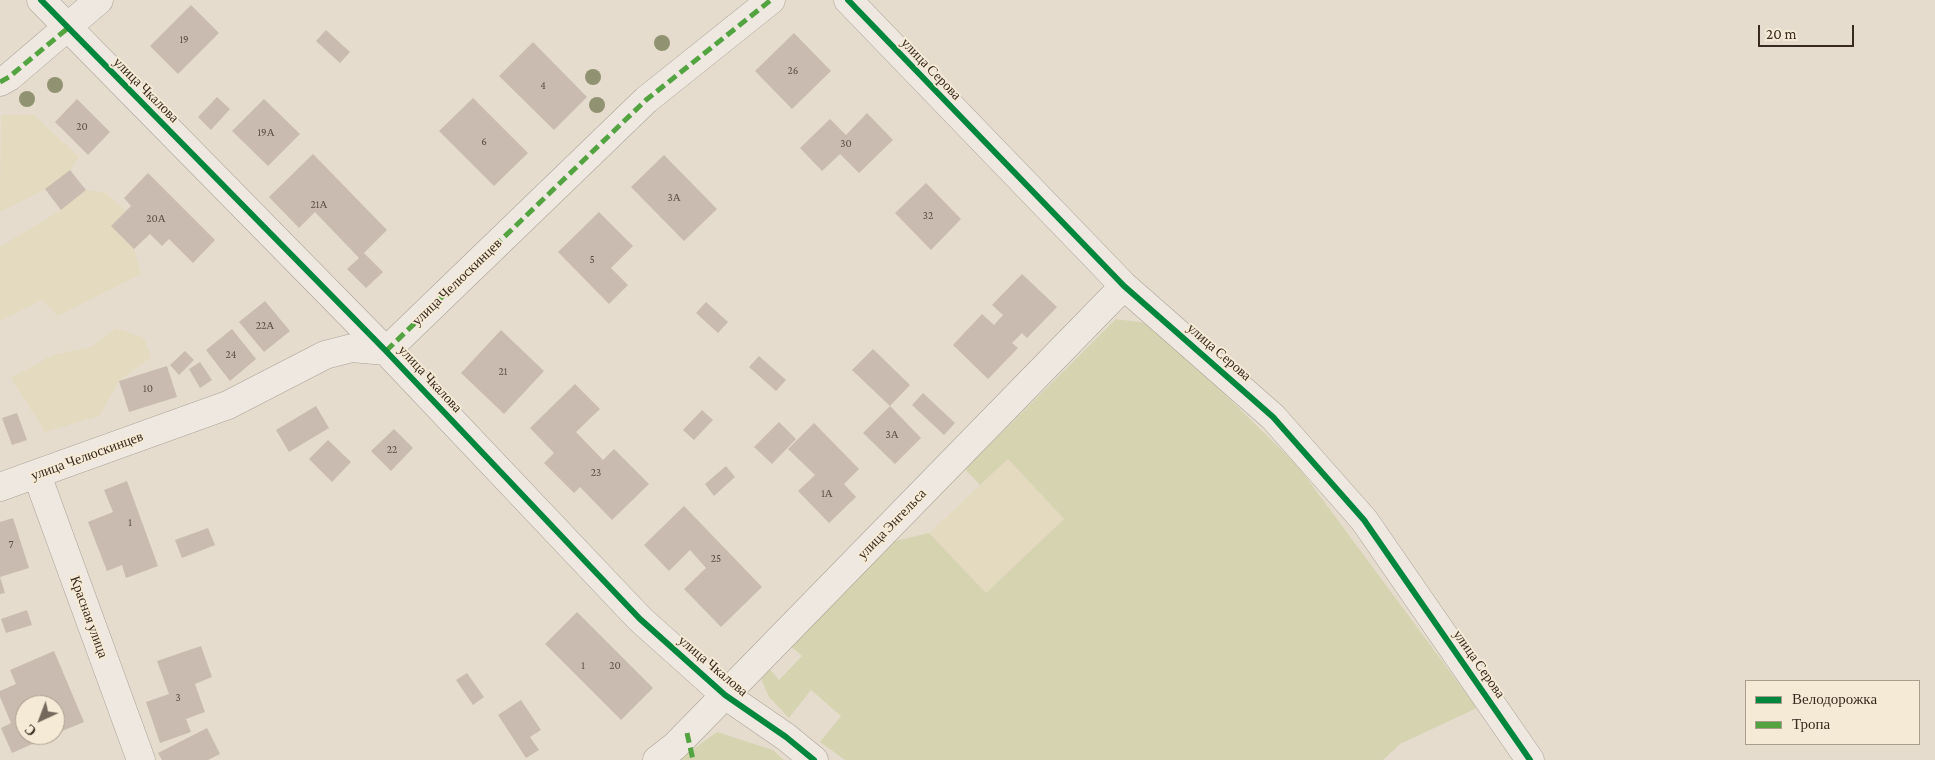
<!DOCTYPE html>
<html>
<head>
<meta charset="utf-8">
<style>
  body { margin:0 }
  #map { position:relative; width:1935px; height:760px; overflow:hidden; background:#e5dcce; font-family:"Crimson Pro",serif }
  canvas { display:block }
  .legend { position:absolute; left:1745px; top:680px; width:175px; height:65px; box-sizing:border-box; background:#f5ead5; border:1px solid #aa9d8c; margin:0; padding:6px 9px; list-style:none; font-size:15px; color:#392a1f }
  .legend li { display:flex; align-items:center; gap:10px; height:25px }
  .legend b { width:25px; border:1px solid #aa9d8c }
  .north { position:absolute; left:15px; top:695px; width:50px; height:50px; box-sizing:border-box; background:#f5ead5; border:1px solid #aa9d8c; border-radius:50%; rotate:223deg; font-size:14px; font-weight:700; line-height:20px; text-align:center; color:#392a1f }
  .north::after { content:''; display:block; margin:auto; width:18px; height:22px; background:#75685c; clip-path:polygon(50% 0,100% 100%,50% 72%,0 100%) }
  .scale { position:absolute; left:1758px; top:25px; width:96px; height:22px; box-sizing:border-box; border:2px solid #392a1f; border-top:0; padding-left:6px; font-size:15px; line-height:18px; white-space:nowrap; color:#392a1f; -webkit-text-stroke:4px #f5ead5; paint-order:stroke }
</style>
</head>
<body>
<div id="map">
<canvas width="1935" height="760"></canvas>
<ul class="legend">
<li><b style="height:6px;background:#00873e"></b>Велодорожка</li>
<li><b style="height:6px;background:#53a441"></b>Тропа</li>
</ul>
<div class="north">С</div>
<div class="scale">20 m</div>
</div>
<script>
const ctx = document.querySelector('canvas').getContext('2d');
ctx.lineJoin = 'round';
function fillPath(path, color) {
  ctx.fillStyle = color;
  ctx.fill(path, 'evenodd');
}
function trace(path, color, width, dash) {
  ctx.strokeStyle = color;
  ctx.lineWidth = width;
  ctx.lineCap = dash ? 'butt' : 'round';
  ctx.setLineDash(dash || []);
  ctx.stroke(path);
}
function drawText(font, color, halo, rows, align = 'center') {
  ctx.font = font + ' "Crimson Pro",serif';
  ctx.lineWidth = 4;
  ctx.setLineDash([]);
  ctx.textBaseline = 'middle';
  ctx.strokeStyle = halo;
  ctx.fillStyle = color;
  for (const [text, x, y, turn = 0] of rows) {
    ctx.save();
    ctx.translate(x, y);
    ctx.rotate((+turn || 0) * Math.PI / 180);
    ctx.textAlign = isNaN(turn) ? turn : align;
    if (halo) ctx.strokeText(text, 0, 0);
    ctx.fillText(text, 0, 0);
    ctx.restore();
  }
}
const farmland = new Path2D(`
  M1 115H34L79 157 70 170 45 189 0 212Z
  M86 190 106 193 126 211 111 226 134 249 141 274 58 316 42 300 0 321V247L61 210Z
  M116 328 144 338 151 357 119 381 99 416 45 432 11 378 53 355 91 347Z
  M1008 459 1064 519 986 593 929 533Z`);
const green = new Path2D(`
  M1116 319 1153 324 1297 465 1477 708 1400 744 1383 760H845L820 742 841 716 811 690 789 718 769 697 761 679 770 669 779 680 802 656 789 645 887 543 929 533 986 593 1064 519 1008 459 980 485 965 469Z
  M717 732 773 750 784 760H678Z`);
const building = new Path2D(`
  M191 5 219 33 178 74 150 46Z
  M326 30 350 52 340 63 316 41Z
  M794 33 831 71 792 109 755 71Z
  M533 42 587 97 554 130 499 76Z
  M217 97 230 109 211 130 198 117Z
  M473 98 528 153 494 186 439 131Z
  M77 99 110 132 88 155 55 122Z
  M264 99 300 134 268 166 232 131Z
  M867 113 893 140 859 173 840 154 822 171 800 148 830 119 846 135Z
  M313 154 387 230 364 253 383 272 366 288 347 269 359 258 315 212 299 228 269 197Z
  M664 155 717 209 684 241 631 187Z
  M70 170 86 190 61 210 45 189Z
  M148 173 215 240 193 263 169 239 162 246 150 234 134 249 111 226 131 206 124 198Z
  M926 183 961 219 931 250 895 213Z
  M599 212 633 246 611 268 628 285 609 304 558 252Z
  M1022 274 1057 307 1027 338 1022 333 1012 343 1018 348 988 379 953 345 982 314 994 325 1003 315 992 305Z
  M265 301 290 331 264 352 239 322Z
  M706 302 728 322 718 333 696 313Z
  M232 329 256 359 230 381 206 350Z
  M501 330 544 371 504 414 461 373Z
  M873 349 910 385 890 406 852 370Z
  M185 351 194 360 179 375 170 365Z
  M759 356 786 380 776 391 749 367Z
  M200 362 212 380 200 388 189 369Z
  M167 366 177 397 129 412 119 381Z
  M575 384 600 409 576 432 603 460 614 449 649 484 612 520 580 487 574 493 544 463 554 453 530 428Z
  M923 393 955 423 944 435 912 405Z
  M316 406 329 428 289 452 276 430Z
  M890 406 921 438 895 464 863 433Z
  M702 410 713 420 694 440 683 430Z
  M17 413 27 440 12 445 2 418Z
  M779 422 796 439 772 464 754 447Z
  M814 423 859 469 844 484 856 497 829 523 798 491 815 475 788 449Z
  M394 429 413 448 391 471 371 451Z
  M328 440 351 462 332 482 309 459Z
  M726 466 735 477 714 496 705 484Z
  M127 481 158 566 126 578 122 565 107 571 88 522 113 512 104 490Z
  M684 506 762 587 721 627 684 589 706 568 690 550 669 571 644 545Z
  M13 518 29 568 0 577 5 593 0 594V522Z
  M208 528 215 545 182 558 175 540Z
  M27 610 32 625 6 633 1 619Z
  M577 612 653 688 621 720 545 644Z
  M201 646 212 677 195 684 205 712 186 719 191 732 160 743 146 702 169 694 157 661Z
  M54 651 84 722 55 734V705H25V735H53L12 753 1 728 11 723 0 697V691L16 684 10 670Z
  M467 673 484 697 473 705 456 680Z
  M521 700 541 730 530 737 539 750 526 758 498 715Z
  M207 728 220 754 208 760H162L158 753Z`);
const minor = new Path2D(`
  M41 0 386 351 640 619 725 695 786 737 814 760
  M848 0 1124 286 1273 417 1364 520 1530 760
  M0 82 9 77 99 0
  M37 475 141 760
  M0 487 228 405 325 355 352 348 386 351 646 100 771 0
  M657 760 675 746 725 695 1124 286`);
const quiet = new Path2D(`
  M0 82 9 77 68 28
  M386 351 646 100 771 0
  M687 733 693 760`);
const cycleway = new Path2D(`
  M41 0 386 351 640 619 725 695 786 737 814 760
  M848 0 1124 286 1273 417 1364 520 1530 760`);
const trees = [
  [662,43],
  [593,77],
  [55,85],
  [27,99],
  [597,105]
];
const numberNames = [
  ["19",184,40],
  ["26",793,71],
  ["4",543,86],
  ["20",82,127],
  ["19А",266,133],
  ["6",484,142],
  ["30",846,144],
  ["3А",674,198],
  ["21А",319,205],
  ["32",928,216],
  ["20А",156,219],
  ["5",592,260],
  ["22А",265,326],
  ["24",231,355],
  ["21",503,372],
  ["10",148,389],
  ["3А",892,435],
  ["22",392,450],
  ["23",596,473],
  ["1А",827,494],
  ["1",130,523],
  ["7",11,545],
  ["25",716,559],
  ["1",583,666],
  ["20",615,666],
  ["3",178,698]
];
const streetNames = [
  ["улица Серова",931,69,46],
  ["улица Чкалова",146,90,45],
  ["улица Челюскинцев",457,282,-44],
  ["улица Серова",1219,352,41],
  ["улица Чкалова",430,379,47],
  ["улица Челюскинцев",87,456,-20],
  ["улица Энгельса",892,524,-46],
  ["Красная улица",89,617,70],
  ["улица Серова",1479,664,55],
  ["улица Чкалова",713,666,40]
];
fillPath(farmland, '#e4dabf');
fillPath(green, '#d6d3b1');
fillPath(building, '#c9bbaf');
trace(minor, '#aaa297', 29);
trace(minor, '#eee8e0', 28);
trace(quiet, '#53a441', 5, [10, 5]);
trace(cycleway, '#00873e', 6);
ctx.fillStyle = '#919272';
for (const [x, y] of trees) {
  ctx.beginPath();
  ctx.arc(x, y, 8, 0, 2 * Math.PI);
  ctx.fill();
}
drawText('11px', '#5d4e43', null, numberNames);
drawText('14px', '#392a1f', '#f5ead5', streetNames);
</script>
</body>
</html>
